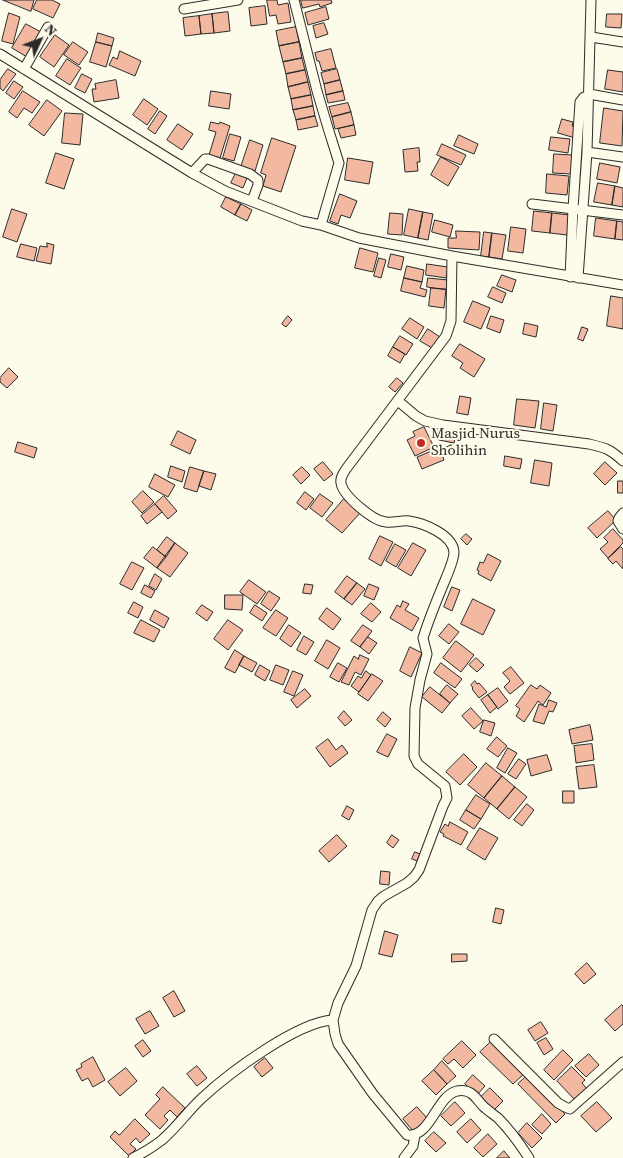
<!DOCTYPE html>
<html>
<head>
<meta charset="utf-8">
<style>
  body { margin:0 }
  #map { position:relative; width:623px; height:1158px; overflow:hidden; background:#fdfbea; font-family:"Source Serif 4",serif }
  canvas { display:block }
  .north { position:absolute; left:15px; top:15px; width:50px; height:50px; -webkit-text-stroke:4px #fdfbea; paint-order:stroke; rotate:47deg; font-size:14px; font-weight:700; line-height:20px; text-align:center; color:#2b2b2b }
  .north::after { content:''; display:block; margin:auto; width:18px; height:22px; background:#2b2b2b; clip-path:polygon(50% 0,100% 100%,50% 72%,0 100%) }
</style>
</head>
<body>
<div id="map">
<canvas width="623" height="1158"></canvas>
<div class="north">N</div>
</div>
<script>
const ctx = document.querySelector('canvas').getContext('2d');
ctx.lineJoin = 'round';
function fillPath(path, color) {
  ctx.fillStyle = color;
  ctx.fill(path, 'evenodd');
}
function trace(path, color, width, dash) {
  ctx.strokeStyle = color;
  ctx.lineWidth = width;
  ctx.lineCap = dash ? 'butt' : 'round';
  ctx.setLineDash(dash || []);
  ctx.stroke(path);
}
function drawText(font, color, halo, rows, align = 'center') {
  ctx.font = font + ' "Source Serif 4",serif';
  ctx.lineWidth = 4;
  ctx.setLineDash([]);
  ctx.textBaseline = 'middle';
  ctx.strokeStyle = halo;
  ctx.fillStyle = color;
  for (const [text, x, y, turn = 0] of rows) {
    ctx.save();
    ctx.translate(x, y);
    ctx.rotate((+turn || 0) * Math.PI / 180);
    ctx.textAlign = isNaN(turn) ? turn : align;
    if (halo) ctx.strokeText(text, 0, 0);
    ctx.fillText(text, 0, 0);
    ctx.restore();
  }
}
const building = new Path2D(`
  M3 0H34L31 11Z
  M37 0H52L60 4 53 18 33 9Z
  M267 0H277L278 5 288 3 291 22 278 24 276 15 270 16Z
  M301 0H331L332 3 320 7 319 4 303 8Z
  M265 6 267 24 251 26 249 8Z
  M326 7 329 19 308 25 305 13Z
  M228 12 230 31 214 33 212 14Z
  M9 13 20 17 13 44 2 41Z
  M212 14 214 33 201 34 199 16Z
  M607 14H622L621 28 606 27Z
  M199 16 201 34 185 36 183 18Z
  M324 23 328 34 316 38 313 26Z
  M26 24 41 32 27 57 12 48Z
  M296 27 299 42 279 46 276 31Z
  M98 33 114 38 112 46 96 42Z
  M55 35 69 45 54 67 40 57Z
  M73 42 88 52 79 65 64 55Z
  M96 42 112 46 106 67 90 62Z
  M299 42 302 58 283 62 279 46Z
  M331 49 336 68 322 71 319 61H317L315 53Z
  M120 51 141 61 135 76 109 65 113 57 117 59Z
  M302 58 305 70 286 74 283 62Z
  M67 59 81 68 70 85 56 76Z
  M8 69 16 74 3 91 0 88V80Z
  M337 69 340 80 324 84 321 73Z
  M305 70 308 82 288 87 286 74Z
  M608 70 623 72V92L605 89Z
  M82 74 92 79 85 93 75 88Z
  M116 80 119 98 94 102 92 89H96L95 84Z
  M340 80 343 91 326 95 324 84Z
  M14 81 23 87 14 99 6 93Z
  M308 82 311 95 291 99 288 87Z
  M23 91 40 102 32 113 24 108 17 118 9 112Z
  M211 91 231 94 229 109 209 106Z
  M343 91 345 100 328 103 326 95Z
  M311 95 313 106 293 110 291 99Z
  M144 99 158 109 147 125 133 115Z
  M47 100 62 111 44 136 29 125Z
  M348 103 351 112 332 117 329 107Z
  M313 106 315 116 296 120 293 110Z
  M604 108 623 111 622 146 600 143Z
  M160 111 167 116 155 134 148 129Z
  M351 112 354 125 335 129 332 117Z
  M65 113 83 114 80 145 62 143Z
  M315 116 318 126 298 130 296 120Z
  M562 119 573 122 572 126 578 128 575 138 558 133Z
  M211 122 219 124 220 122 230 126 220 158 209 155 216 132 209 130Z
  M178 124 193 134 182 150 167 140Z
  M354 125 356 135 341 138 338 129Z
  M230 134 241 137 234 161 223 158Z
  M459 135 478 144 474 154 454 146Z
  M551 137 570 139 568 153 549 150Z
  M272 138 296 146 281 192 263 186 266 175 261 173Z
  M250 140 263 145 255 171 241 167Z
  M442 144 466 155 461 165 437 155Z
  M419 148 420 162H417L418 171 405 172 403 150Z
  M56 153 74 159 64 189 46 183Z
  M554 154 573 155 571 174 553 173Z
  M441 157 459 167 448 186 431 175Z
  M348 158 373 162 369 184 345 180Z
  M600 163 620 167 617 183 597 179Z
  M236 173 247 178 243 188 231 183Z
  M547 174 569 176 567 195 546 193Z
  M598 183 615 186 612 205 594 202Z
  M615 186 623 188V207L612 205Z
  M340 194 357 201 350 218 341 215 338 224 330 221Z
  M226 197 241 204 235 215 221 207Z
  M241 204 252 210 247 221 235 215Z
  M12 209 27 214 17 242 3 237Z
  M409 209 423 212 418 238 404 235Z
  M534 211 552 213 550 233 532 231Z
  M423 212 433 214 428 240 418 238Z
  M390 213 403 214 402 235 388 234Z
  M552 213 570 215 567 235 550 233Z
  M596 218 617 221 615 239 594 236Z
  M435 220 453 225 450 237 432 232Z
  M617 221 623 222V240L615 239Z
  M511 227 526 229 523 253 508 251Z
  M456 231 480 232 479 250 448 248V238H456Z
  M484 232 492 233 489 257 481 256Z
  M492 233 506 235 502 259 489 257Z
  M47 243 54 245 51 264 36 261 40 246 47 247Z
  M21 244 37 248 34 261 17 257Z
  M360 248 378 253 373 272 355 268Z
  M391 254 404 257 401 270 388 267Z
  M379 258 386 260 381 278 374 276Z
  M427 264 448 267 446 278 426 275Z
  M407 266 424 270 422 282 404 278Z
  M502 275 516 280 512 292 497 286Z
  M404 278 422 282 420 288 427 290 425 297 401 291Z
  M428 278 448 280 447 290 427 287Z
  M493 287 506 293 502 303 488 297Z
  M431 288 446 289 444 308 429 306Z
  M611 296 623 298V329L607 326Z
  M473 301 490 308 481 329 464 322Z
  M288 316 292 320 286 327 282 324Z
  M491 316 504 320 500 333 487 328Z
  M410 318 424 327 417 339 402 329Z
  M525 323 538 326 536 337 523 334Z
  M582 327 588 329 583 341 578 339Z
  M428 329 440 337 432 348 420 341Z
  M400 336 413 344 406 355 393 347Z
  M460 344 485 359 474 377 460 368 463 363 452 356Z
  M393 347 405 354 400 363 388 356Z
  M9 368 18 377 7 388 0 382V378Z
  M397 378 403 383 395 392 389 387Z
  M460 396 471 398 468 415 457 413Z
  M517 399 539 401 535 428 514 425Z
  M544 403 557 405 553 431 541 429Z
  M424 427 434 447 415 456 407 440 415 436 413 432Z
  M442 428 457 432 454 443 439 440Z
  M178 431 196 440 190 454 171 445Z
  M18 442 37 448 34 458 15 452Z
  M451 445 454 453 443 457 444 460 422 469 417 457 439 448 440 450Z
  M505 456 522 459 520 469 504 466Z
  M535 460 552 463 549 486 531 483Z
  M323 462 333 474 324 481 314 469Z
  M605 462 617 473 605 485 594 474Z
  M171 466 185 471 182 482 168 477Z
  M190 467 204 471 197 492 184 488Z
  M302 467 310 475 301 484 293 475Z
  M204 471 216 474 211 490 199 486Z
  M155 474 175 485 168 497 149 487Z
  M618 481H623V493H618Z
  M143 491 154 502 142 513 132 502Z
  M305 492 314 499 306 510 297 503Z
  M320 494 333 503 322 517 310 508Z
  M164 496 177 511 168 519 155 504Z
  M344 499 360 513 342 533 326 520Z
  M155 504 162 512 147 524 141 516Z
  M608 511 616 520 597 538 588 528Z
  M613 529 623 540V543L608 558 600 549 608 542 604 538Z
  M466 534 472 539 467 545 461 539Z
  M380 536 393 542 381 566 369 559Z
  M167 537 175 543 166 557 157 550Z
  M175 543 188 553 170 577 157 568Z
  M413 543 426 550 411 576 398 568Z
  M395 544 406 550 396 567 386 561Z
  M153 547 166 557 157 568 144 558Z
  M621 547 623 549V569L616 561 613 564 608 559Z
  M488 554 501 561 491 581 478 574 479 571 477 570 480 562 483 563Z
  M132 562 144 568 132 590 120 584Z
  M155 574 162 579 156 590 149 586Z
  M347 576 357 583 344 599 335 592Z
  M249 580 266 592 257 604 240 592Z
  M357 583 365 589 352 605 344 599Z
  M305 584 313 585 311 594 303 593Z
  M369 584 379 588 374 600 364 596Z
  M145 585 155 591 151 598 141 593Z
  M452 587 460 590 452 611 444 607Z
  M269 591 280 598 271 611 261 604Z
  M225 595H243L242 610 225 609Z
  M473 599 495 610 483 635 461 624Z
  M403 601 409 604 405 610 419 618 412 631 390 618 397 605 400 607Z
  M134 602 143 607 138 618 128 613Z
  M371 603 381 612 372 622 361 614Z
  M202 605 213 612 207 621 196 613Z
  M255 605 267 613 262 621 250 613Z
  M327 608 341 619 333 630 319 619Z
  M155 610 169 618 164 628 150 620Z
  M276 610 288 618 276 636 263 628Z
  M141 620 160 630 154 642 134 633Z
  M228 620 243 630 228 650 214 639Z
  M449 624 459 632 449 644 439 636Z
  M289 625 301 633 291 647 280 639Z
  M363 625 372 631 360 647 351 641Z
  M304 636 314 642 306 655 297 650Z
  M368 637 377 643 369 654 360 647Z
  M327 640 340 648 328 669 315 661Z
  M456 641 474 655 461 672 443 658Z
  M410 647 422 653 411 677 400 671Z
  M235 650 244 656 235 673 225 668Z
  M360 655 369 659 361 675 355 672 349 685 341 682 354 656 358 659Z
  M244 656 257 663 252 672 239 665Z
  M476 658 484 665 477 672 469 665Z
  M338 663 347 668 339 682 330 677Z
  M441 663 462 679 455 688 434 673Z
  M260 665 270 671 265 681 255 675Z
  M276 665 289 670 283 685 270 680Z
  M511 667 524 683 510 694 504 687 510 681 503 673Z
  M293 671 303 675 294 696 284 692Z
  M366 671 371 675 359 692 351 686 358 676 361 678Z
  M372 674 383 681 368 701 358 694Z
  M475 681 477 684 479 683 487 692 479 698 472 689 473 688 471 685Z
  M447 685 458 694 450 703 440 694Z
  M531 685 537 689 540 685 551 693 543 705 538 701 524 722 516 716 520 709 516 706Z
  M430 687 450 703 442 713 422 697Z
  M498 688 508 701 498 709 488 695Z
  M305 689 311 696 297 708 291 700Z
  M488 695 497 707 490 713 481 700Z
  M549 700 557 703 553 712 549 711 544 724 533 721 539 704 546 707Z
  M471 708 483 721 474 729 462 716Z
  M344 711 352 720 345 726 338 718Z
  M383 712 391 719 385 727 377 720Z
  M484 720 495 723 491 736 480 732Z
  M590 725 593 740 572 744 569 730Z
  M387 734 397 739 388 757 377 752Z
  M497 737 507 746 498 757 487 749Z
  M328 739 336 750 342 745 348 753 330 767 316 748Z
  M592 744 594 760 576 763 574 746Z
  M508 748 517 753 505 773 497 768Z
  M464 754 477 767 460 785 446 772Z
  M547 755 552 770 531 776 527 760Z
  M519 759 526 764 516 779 508 774Z
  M486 763 502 776 484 798 468 785Z
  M594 765 597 787 579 789 576 767Z
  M502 776 515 787 497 809 484 798Z
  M515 787 527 797 509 819 497 809Z
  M563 791H574V803H563Z
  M476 795 490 804 481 819 466 810Z
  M527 804 534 810 522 826 514 820Z
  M347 806 354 810 349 820 342 816Z
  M466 810 481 819 474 829 460 820Z
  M450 822 468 832 461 845 443 836 444 834 440 832 445 824 448 826Z
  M480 828 498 838 485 860 467 849Z
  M337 835 347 846 329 862 319 851Z
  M392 835 399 840 393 848 387 843Z
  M415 852 420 854 417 861 412 859Z
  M381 871 390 872 389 885 380 884Z
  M496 908 504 910 501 924 493 922Z
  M385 931 398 935 392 957 379 954Z
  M452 954H467V961L452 962Z
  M587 963 596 974 584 984 575 974Z
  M174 991 185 1011 174 1017 163 998Z
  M622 1005 623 1006V1024L615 1031 605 1020Z
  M150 1011 159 1026 145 1034 136 1019Z
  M541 1022 548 1033 535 1041 528 1030Z
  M546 1038 553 1049 544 1055 537 1043Z
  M143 1040 151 1051 143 1057 135 1046Z
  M462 1041 476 1055 463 1068 454 1059 448 1064 443 1059Z
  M492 1041 525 1073 513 1084 480 1052Z
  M563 1050 573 1060 554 1080 544 1070Z
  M589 1054 599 1065 586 1077 575 1066Z
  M93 1057 105 1080 93 1087 88 1078 82 1081 76 1070 82 1067 81 1064Z
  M265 1058 273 1068 262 1077 254 1067Z
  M442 1061 456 1076 447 1084 434 1070Z
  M197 1066 207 1078 197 1086 187 1074Z
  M572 1067 585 1080 582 1083 587 1089 575 1100 557 1081Z
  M126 1068 137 1081 120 1096 108 1082Z
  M434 1070 447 1084 436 1095 422 1081Z
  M473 1075 485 1086 477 1095 465 1084Z
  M528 1075 565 1114 556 1123 518 1084Z
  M163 1087 185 1108 177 1117 170 1110 164 1116 168 1120 160 1129 145 1115 160 1099 156 1095Z
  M490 1088 503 1101 493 1111 480 1098Z
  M455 1102 465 1113 451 1126 441 1116Z
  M597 1102 612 1118 596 1132 581 1116Z
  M417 1107 428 1119 413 1131 403 1119Z
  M542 1114 551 1124 542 1134 532 1125Z
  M135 1119 150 1134 140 1143 136 1138 130 1144 136 1149 129 1156 110 1137 115 1131 119 1135Z
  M471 1119 481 1130 467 1143 457 1132Z
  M527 1123 542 1138 532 1148 518 1133Z
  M434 1132 446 1143 436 1152 425 1141Z
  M488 1134 497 1144 483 1157 474 1148Z
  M504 1151 510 1158H497Z`);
const street = new Path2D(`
  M294 0 317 91 328 128 339 163 321 225
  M184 9 238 0
  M591 37 623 42
  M0 54 192 173 225 191 302 221 321 225 359 238 452 256 623 285
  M24 69 48 27
  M589 94 623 100
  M587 152 623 157
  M192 173 205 159H208L250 174 258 180V185L252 201
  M532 204 623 215
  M452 256 451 321 446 336 346 469C343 474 340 478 341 483 343 496 373 521 386 522 394 523 402 520 409 521 424 523 453 535 454 552 454 560 449 570 446 578 438 597 430 616 424 635L423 638 427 654 420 680 415 708 414 756 418 764 445 786 447 798 443 806 419 870 414 877 407 883 384 896 378 901 372 910 356 966 338 1003 333 1020 335 1034 338 1044 373 1094 407 1135C431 1138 436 1096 457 1091 462 1090 468 1091 472 1094 476 1097 479 1102 483 1106 487 1110 493 1114 498 1118 510 1130 520 1144 529 1158
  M570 277 573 209 580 102 584 97H589
  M578 278 587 152 591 0
  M398 401 416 416 425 421 443 425 589 444C606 448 610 449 623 461
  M623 513 619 518 618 521 623 529
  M494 1039 558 1103 565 1107 570 1109 623 1062
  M133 1158C143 1153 153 1147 162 1140 177 1127 188 1111 202 1098 229 1073 297 1022 333 1020
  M404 1158 413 1146 415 1135`);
const markers = [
  [421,443,5,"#c62828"]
];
const poiNames = [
  ["Masjid Nurus",431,434],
  ["Sholihin",431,451]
];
fillPath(building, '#f2b8a0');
trace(building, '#2b2b2b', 1);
trace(street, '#2b2b2b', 11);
trace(street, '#fdfbea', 9);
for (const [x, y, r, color] of markers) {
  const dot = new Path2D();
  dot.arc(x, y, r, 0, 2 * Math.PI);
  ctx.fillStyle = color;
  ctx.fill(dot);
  trace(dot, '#fdfbea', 2);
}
drawText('15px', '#2b2b2b', '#fdfbea', poiNames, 'left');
</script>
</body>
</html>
